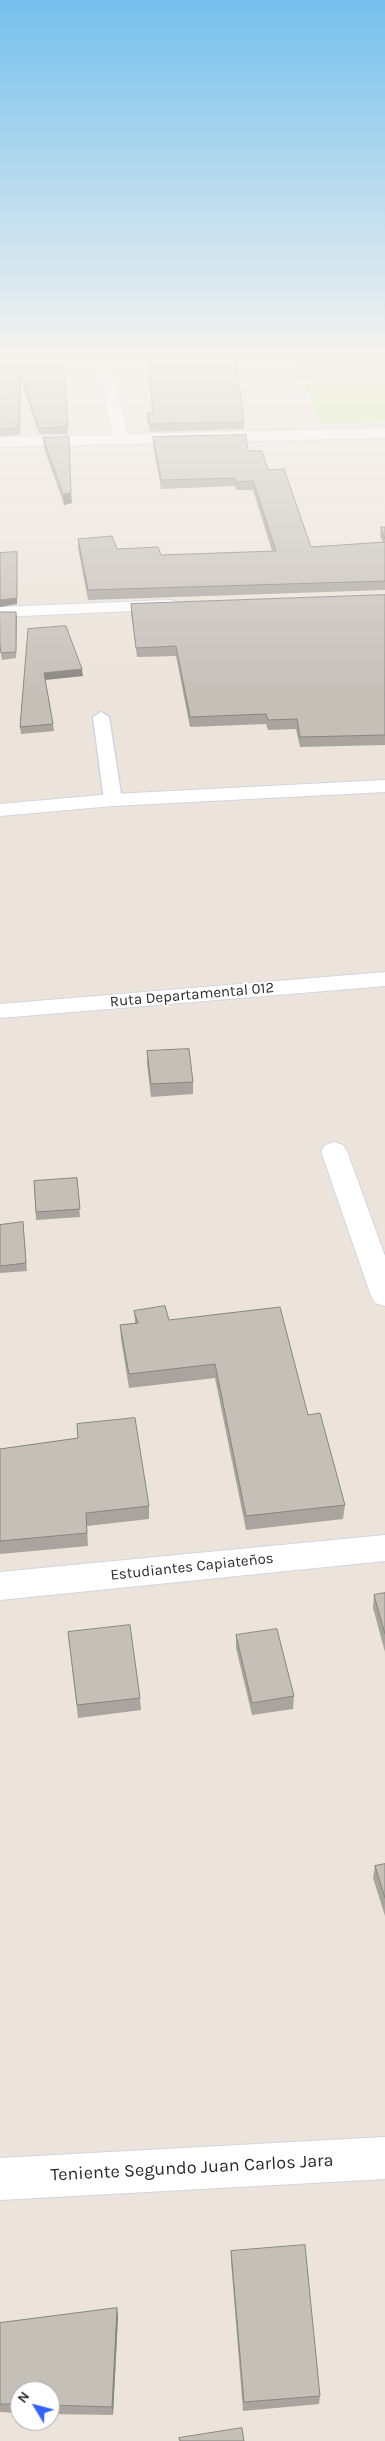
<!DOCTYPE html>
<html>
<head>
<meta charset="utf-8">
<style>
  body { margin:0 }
  #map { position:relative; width:385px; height:2441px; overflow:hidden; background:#ece4db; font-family:Karla,sans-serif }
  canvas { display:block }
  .north { position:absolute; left:10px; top:2381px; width:50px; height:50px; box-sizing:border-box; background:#fff; border:1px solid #aaa; border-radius:50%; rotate:307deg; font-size:14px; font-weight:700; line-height:20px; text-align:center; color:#2a2a2a }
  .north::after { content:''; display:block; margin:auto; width:18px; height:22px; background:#3563ff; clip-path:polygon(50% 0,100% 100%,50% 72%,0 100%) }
</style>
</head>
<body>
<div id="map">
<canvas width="385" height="2441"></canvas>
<div class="north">N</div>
</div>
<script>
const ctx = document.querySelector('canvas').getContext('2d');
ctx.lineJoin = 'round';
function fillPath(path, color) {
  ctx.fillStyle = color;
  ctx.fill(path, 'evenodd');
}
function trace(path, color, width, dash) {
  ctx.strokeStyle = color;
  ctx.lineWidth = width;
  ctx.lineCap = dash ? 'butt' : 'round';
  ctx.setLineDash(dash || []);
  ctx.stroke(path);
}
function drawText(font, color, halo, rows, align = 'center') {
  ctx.font = font + ' Karla,sans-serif';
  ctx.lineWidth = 4;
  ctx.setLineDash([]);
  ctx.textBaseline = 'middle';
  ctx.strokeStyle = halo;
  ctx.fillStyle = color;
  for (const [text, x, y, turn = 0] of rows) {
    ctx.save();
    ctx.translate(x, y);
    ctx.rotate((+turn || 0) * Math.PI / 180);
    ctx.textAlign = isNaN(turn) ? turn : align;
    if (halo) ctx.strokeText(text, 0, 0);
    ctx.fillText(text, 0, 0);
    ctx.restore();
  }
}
const pitch = new Path2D(`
  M291 356H385V377L299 379Z
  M385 381V421L321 423 305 384Z`);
const service = new Path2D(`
  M101 712 109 717 122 800 119 804H107L104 800 93 717Z`);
const minor = new Path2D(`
  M95 356H109L128 434 385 428V438L0 447V437L113 435Z
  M169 600 175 601 178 605 175 609 0 617V607Z
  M385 780V792L113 806 0 816V804L113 794Z
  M334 1142 343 1145 347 1151 385 1256V1306L375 1303 371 1296 321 1151 325 1145Z
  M385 2137V2179L0 2200V2158Z`);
const tertiary = new Path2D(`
  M385 1535V1561L0 1600V1572Z`);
const secondary = new Path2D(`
  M385 972V986L0 1018V1004Z`);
const wall = new Path2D(`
  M0 356H63L68 434H39L21 381 20 435 0 436Z
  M148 356H235L244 422V429L150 432 147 420V413L152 412Z
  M153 437 248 451 268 470 311 547 383 542 380 536 381 527H385V590L88 600 78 548V539L117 549 161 555 272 551 253 490H236L235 486 161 489 153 445Z
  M43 438 72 503 64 505 44 448Z
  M385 595V745L300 747 296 729 268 730 266 724 190 727 176 656 137 657 131 614V604Z
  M0 612H16V658L2 660 0 649Z
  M28 629 83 676 45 680 53 724 54 731 21 734 20 727Z
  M147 1051 193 1082V1094L151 1097 147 1064Z
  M77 1178 80 1217 36 1220 34 1181Z
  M23 1222 27 1271 0 1273V1225Z
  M134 1311 169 1320 308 1415 345 1505 343 1519 246 1530 215 1378 129 1388 121 1339 120 1325 135 1323Z
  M77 1424 149 1506V1519L87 1526 88 1546 0 1554V1449L78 1438Z
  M385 1593V1652L373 1608 374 1595Z
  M68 1632 140 1698 141 1710 78 1718Z
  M236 1635 294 1696 293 1709 252 1715 236 1648Z
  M385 1864V1916L373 1878 375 1866Z
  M231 2251 320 2396 319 2404 243 2411 231 2261Z
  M117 2308 118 2317 113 2415 50 2414V2391H20V2413L0 2412V2323Z`);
const shadedWall = new Path2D(`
  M71 493 72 503 64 505 63 494Z
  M17 552V604L0 607V600Z
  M16 612 17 618 16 658Z
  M82 669 83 676 44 680V673Z
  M117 2308 118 2317 113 2415 112 2407Z`);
const building = new Path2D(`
  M0 356H63L68 427 39 428 20 375 19 428 0 429Z
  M148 356H235L244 422 150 424 147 413 153 412Z
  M246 435 248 451H262L268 470 284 469 311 547 385 542V581L88 590 78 539 112 536 117 549 158 547 161 555 276 551 253 481 236 482 235 478 161 480 153 437Z
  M69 437 71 493 63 494 43 438Z
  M381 527H385V539Z
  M17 552V598L0 600V553Z
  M385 595V735L300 737 297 719 268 720 266 714 190 717 176 646 136 648 131 604Z
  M0 612H16V652L1 653 0 645Z
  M66 626 82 669 44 673 53 724 20 727 28 629Z
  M189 1049 193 1082 151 1084 147 1051Z
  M77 1178 80 1209 36 1212 34 1181Z
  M23 1222 26 1263 0 1266V1225Z
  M165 1306 169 1320 280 1307 308 1415 320 1413 345 1505 246 1516 215 1364 129 1374 120 1325 138 1323 134 1311Z
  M135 1418 149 1506 86 1513 87 1533 0 1541V1449L78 1438 77 1424Z
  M385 1593V1634L374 1595Z
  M130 1625 140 1698 77 1705 68 1632Z
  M277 1629 294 1696 252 1703 236 1635Z
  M385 1864V1898L375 1866Z
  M305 2245 320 2396 244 2402 231 2251Z
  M117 2308 112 2407 50 2405V2391H20V2404H0V2323Z
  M242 2428 244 2441H180L179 2438Z`);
const streetNames = [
  ["Ruta Departamental 012",192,995,-5],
  ["Estudiantes Capiateños",192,1567,-6]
];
const nearStreetnames = [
  ["Teniente Segundo Juan Carlos Jara",192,2168,-3]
];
fillPath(pitch, '#c9ed91');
trace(service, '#d0d5e3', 3);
trace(minor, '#d0d5e3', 2);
trace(tertiary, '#d0d5e3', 2);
trace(secondary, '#d0d5e3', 2);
fillPath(service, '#fff');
fillPath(minor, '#fff');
fillPath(tertiary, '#fff');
fillPath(secondary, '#fff');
fillPath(wall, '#a9a49d');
fillPath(shadedWall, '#898680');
fillPath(building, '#c4bfb7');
trace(building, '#898680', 1);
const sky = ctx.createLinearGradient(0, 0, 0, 698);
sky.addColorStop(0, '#75c0ec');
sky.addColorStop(0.51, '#f6f3ef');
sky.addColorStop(1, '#f6f3ef00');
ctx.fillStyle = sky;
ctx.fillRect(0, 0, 385, 698);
drawText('15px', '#2a2a2a', '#fff', streetNames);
drawText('18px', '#2a2a2a', '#fff', nearStreetnames);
</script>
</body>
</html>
